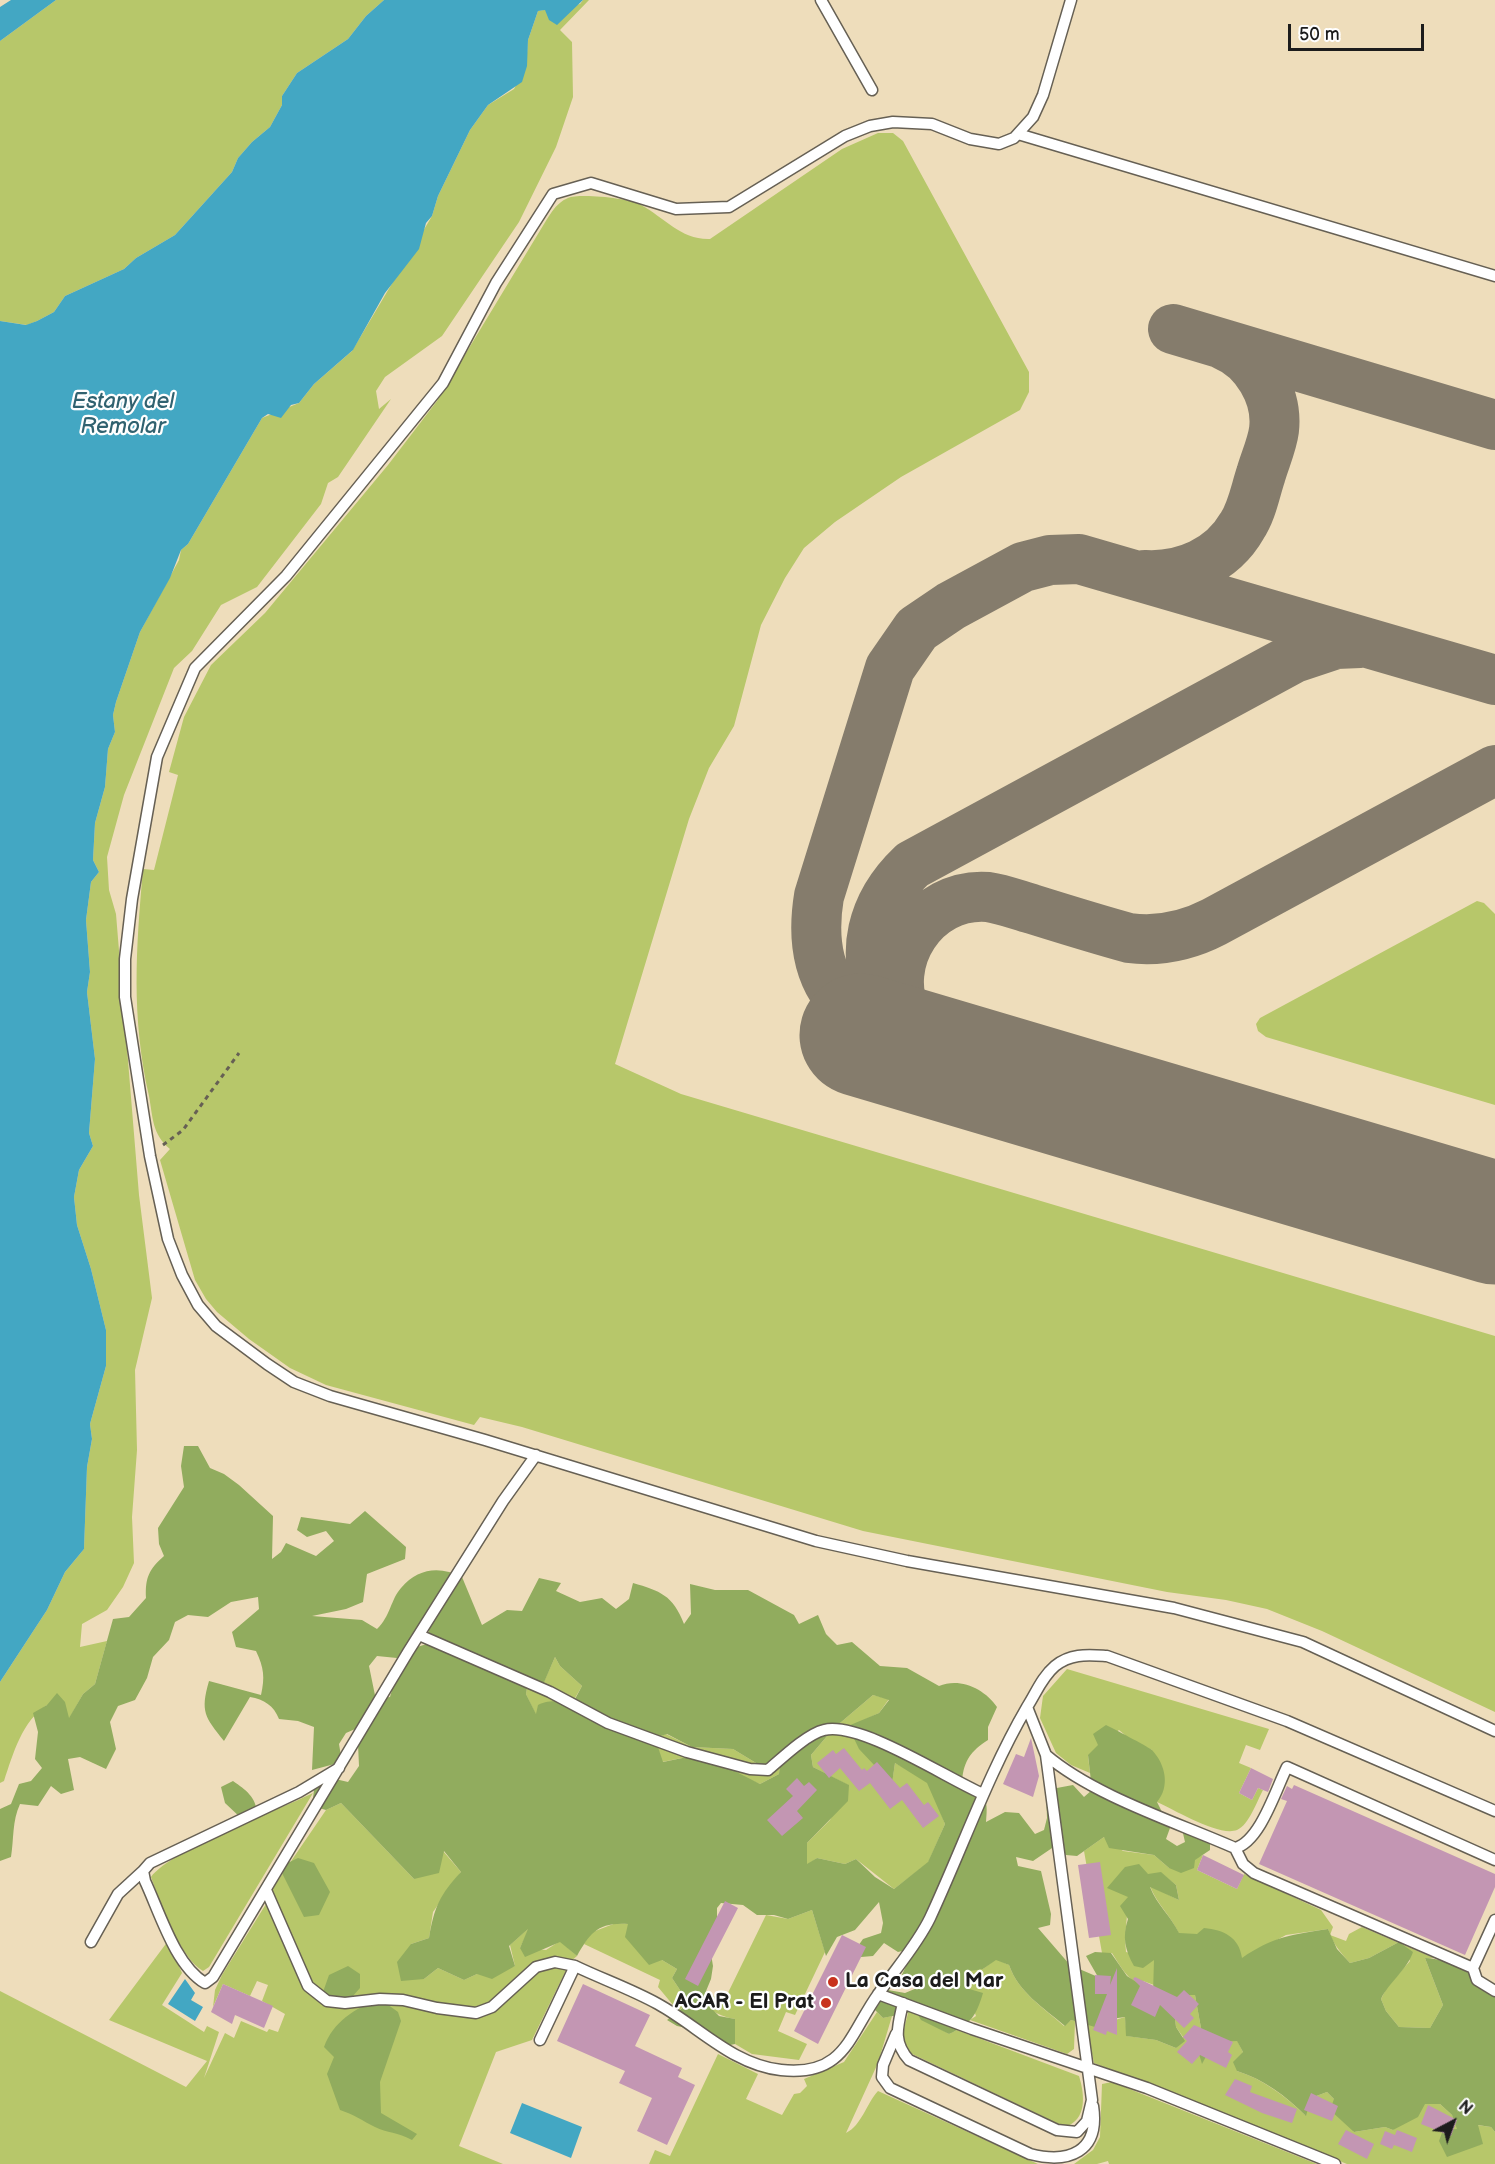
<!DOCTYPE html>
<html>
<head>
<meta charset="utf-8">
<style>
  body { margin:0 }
  #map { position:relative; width:1495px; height:2164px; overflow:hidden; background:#edb; font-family:"Balsamiq Sans",sans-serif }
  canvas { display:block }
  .north { position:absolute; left:1423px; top:2092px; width:60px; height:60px; -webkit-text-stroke:4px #fff; paint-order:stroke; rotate:41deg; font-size:16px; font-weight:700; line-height:24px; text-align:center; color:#1c1c1c }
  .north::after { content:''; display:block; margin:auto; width:21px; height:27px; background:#1c1c1c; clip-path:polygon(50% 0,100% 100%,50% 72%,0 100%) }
  .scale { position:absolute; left:1288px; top:24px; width:136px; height:27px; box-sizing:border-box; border:3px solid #1c1c1c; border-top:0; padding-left:8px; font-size:18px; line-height:21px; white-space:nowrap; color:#1c1c1c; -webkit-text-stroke:4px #fff; paint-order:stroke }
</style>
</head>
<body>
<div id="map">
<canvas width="1495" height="2164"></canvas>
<div class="north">N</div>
<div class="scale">50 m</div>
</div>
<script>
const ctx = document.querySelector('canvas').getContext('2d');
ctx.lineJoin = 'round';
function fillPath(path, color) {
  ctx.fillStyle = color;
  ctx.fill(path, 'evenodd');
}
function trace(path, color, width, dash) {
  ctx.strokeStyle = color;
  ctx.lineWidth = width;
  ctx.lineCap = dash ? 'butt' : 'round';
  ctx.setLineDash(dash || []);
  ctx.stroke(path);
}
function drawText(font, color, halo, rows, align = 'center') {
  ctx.font = font + ' "Balsamiq Sans",sans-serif';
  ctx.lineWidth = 4.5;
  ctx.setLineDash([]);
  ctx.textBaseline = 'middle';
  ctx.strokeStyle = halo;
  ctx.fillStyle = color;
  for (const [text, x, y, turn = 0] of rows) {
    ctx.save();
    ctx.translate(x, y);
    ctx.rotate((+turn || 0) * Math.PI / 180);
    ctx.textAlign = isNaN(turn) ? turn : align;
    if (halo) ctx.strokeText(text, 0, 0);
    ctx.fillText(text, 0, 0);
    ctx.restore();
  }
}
const green = new Path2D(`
  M56 0H384L366 16 348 39 297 73 282 96V105L270 127 252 142 238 158 232 172 175 235 136 258 124 269 65 296 54 312 37 321 27 325 0 321V41Z
  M583 0H589L560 30 572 42 573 97 556 147 519 222 442 336 385 377 376 391 379 409 391 399 338 477 328 483 321 504 257 587 221 605 192 651 174 668 124 795 107 857 109 890 116 914 139 1195 152 1298 135 1370 137 1450 132 1517 134 1563 123 1587 107 1610 82 1624 80 1647 107 1641 95 1684 83 1694 69 1719 47 1705C22 1721 13 1754 4 1781L0 1783V1682L47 1610 65 1572 84 1549 87 1467 92 1439 90 1424 106 1366V1330L91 1269 77 1225 74 1197 79 1170 93 1146 89 1133 95 1059 87 992 90 972 86 920 91 882 99 872 93 860 95 823 105 787 108 749 115 732 113 715 116 702 140 632 179 560 181 550 188 544 262 418 299 403 314 384 352 351 432 216 438 196 470 130 488 105 514 89 526 66 528 40 538 11 580 4Z
  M878 133H893L903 141 1029 372V392L1020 410 901 477 835 522 804 548 785 578 761 625 734 726 709 768 689 819 615 1064 681 1094 1495 1336V1712L1322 1631 1267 1609 1226 1600 1167 1592 863 1531 522 1427 480 1417 474 1425 326 1385 290 1368 249 1339 217 1312 206 1299 195 1280 160 1160 170 1149C152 1134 153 1118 149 1096 131 1016 136 949 143 869L154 870 178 775 169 772 184 717 211 665 265 613 388 465 437 401 541 229C548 218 555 203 568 198 579 193 630 198 641 205 665 218 681 240 710 239L842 149Z
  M1477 901 1484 903 1495 914V1105L1266 1037 1258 1031 1256 1024 1260 1018Z
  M555 1657 560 1666 582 1686 575 1698 536 1715 526 1694 527 1687 542 1686Z
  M1067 1669 1269 1729 1260 1750 1246 1745 1239 1763 1251 1768 1239 1793 1252 1800 1258 1788 1263 1790C1257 1801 1249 1825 1237 1830 1219 1837 1175 1810 1157 1802L1152 1750 1132 1741 1119 1730 1088 1756 1090 1773 1071 1765 1056 1753 1040 1718 1043 1696Z
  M873 1695 889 1699 879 1713 849 1727 892 1783 895 1763 929 1781 945 1824 928 1863 894 1889 856 1859 845 1864 817 1858 807 1865V1843L830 1820 848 1785 813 1767 811 1755 833 1729Z
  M666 1734 692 1747 733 1749 761 1766 780 1760 779 1774 760 1784 692 1756 662 1762 655 1738Z
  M313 1793 209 1967 203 1971C180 1958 160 1902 151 1877 172 1849 277 1811 313 1793Z
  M341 1803 414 1879 443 1851 461 1872 433 1912 429 1938 411 1944 424 1979 438 1968 464 1980 477 1974 515 1966 510 1945 530 1927 520 1948 546 1950 560 1941 577 1956 570 1962 532 2040 496 2052 459 2146 503 2164H0V1991L186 2087 207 2061 109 2020 168 1941 182 1973 162 2005 204 2032 207 2026 219 2032 204 2078 225 2033 234 2038 241 2021 267 2032 269 2029 278 2032 285 2014 262 2001 268 1985 257 1981 250 1996 223 1984 213 2007 215 1990 222 1975 266 1904 268 1895 326 1810Z
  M1104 1837 1123 1851 1154 1855 1169 1868 1203 1855 1197 1870 1237 1889 1244 1874 1321 1910 1333 1927 1330 1935 1346 1941 1349 1934 1362 1927 1434 1958H1425L1443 2005 1430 2028 1399 2027 1386 2011 1381 1999 1387 1987 1410 1961 1399 1942 1369 1958 1350 1963C1341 1953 1332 1943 1328 1929L1286 1935 1242 1959 1197 1934H1179C1171 1915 1157 1905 1150 1886L1179 1900 1176 1885 1161 1873 1128 1897C1128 1916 1124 1932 1126 1952L1154 1959V1985L1143 1981 1140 1986C1127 1978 1120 1966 1112 1953H1102L1084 1851Z
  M812 1910 825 1952 795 2015 786 2012 778 2031 807 2044 799 2060 752 2054 735 2044V2019C722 2017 700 2009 706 1992L724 2001 766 1915 788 1919Z
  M616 1923 628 1924 662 1960 677 1969 672 1978 680 1990 685 2006 678 2011 658 1987 660 1980 584 1944 590 1933Z
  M996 1959 1009 1965C1019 1993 1043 2007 1064 2026L1071 2020 1075 2021 1074 2049 1067 2054 970 2020 976 2016 966 1988 971 1981 970 1968 983 1969Z
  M1188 1995H1195L1201 2028 1202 2063 1214 2042 1237 2040 1243 2052 1237 2071C1263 2079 1285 2096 1305 2115L1311 2098 1327 2092 1334 2099 1354 2132 1385 2127 1393 2130 1424 2104H1440L1452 2115 1468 2148 1482 2144 1477 2125 1491 2127 1495 2132V2164H1347L1094 2063 1086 2024 1095 2026 1125 2017 1127 2036 1156 2040 1176 2048 1183 2037 1176 2027 1174 2011Z
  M877 2012 883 2018 892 2016 878 2063 846 2133C862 2125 866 2104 878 2091L1038 2164H649L655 2150 670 2156 718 2054 758 2074 746 2099 782 2115 794 2094 800 2093 807 2086 804 2079 844 2062Z
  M912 2012 949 2034 957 2030 1079 2076C1085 2095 1087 2120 1065 2127L908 2052C899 2040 905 2026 908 2013Z
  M1112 2082 1317 2164H1109L1108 2161 1097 2164H1074L1093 2150 1100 2137 1102 2084Z`);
const forest = new Path2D(`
  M184 1446H198L210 1468 224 1474 239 1485 273 1516 272 1559 281 1552 286 1543 316 1556 334 1541 326 1531 307 1537 297 1530 301 1517 350 1524 365 1511 406 1547 405 1559 367 1574 363 1602 346 1609 312 1616 362 1620 377 1629C390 1617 391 1599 401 1588 418 1568 440 1566 462 1577L482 1625 507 1610 522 1611 539 1578 561 1583 556 1591 580 1602 602 1598 616 1609 629 1599 633 1583C660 1591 673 1595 684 1624L691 1614 690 1584 715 1590H748L794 1615 799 1624 818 1615 826 1634 837 1645 852 1642 880 1666 907 1668 939 1686C960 1677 985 1689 997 1707L988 1727V1740C971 1751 964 1760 962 1781 984 1795 989 1795 986 1822L1005 1812 1019 1813 1035 1834 1044 1830 1047 1818 1046 1790 1073 1785 1084 1797 1092 1790 1088 1755 1098 1745 1093 1734 1106 1725C1112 1728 1147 1746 1152 1750 1166 1765 1170 1787 1157 1802L1170 1828 1166 1839 1177 1846 1185 1842 1182 1829 1210 1838V1850L1195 1860 1194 1868 1181 1873 1169 1868 1154 1855 1109 1848 1104 1837 1077 1856 1066 1855 1055 1846 1033 1861 1016 1857 1018 1866 1041 1871 1051 1914 1050 1925 1038 1928 1070 1965 1098 1977 1086 1956 1095 1952 1111 1953 1127 1976 1153 1993 1154 1960 1143 1968 1134 1966C1125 1950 1122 1937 1128 1919L1120 1906 1128 1897 1107 1888 1125 1867 1139 1864 1148 1874 1161 1872 1176 1885 1179 1900 1150 1887C1157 1905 1171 1916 1179 1933L1197 1934 1204 1928C1224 1930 1239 1937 1242 1958 1274 1936 1291 1935 1328 1929L1337 1949 1350 1963 1369 1958 1399 1942 1413 1952C1407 1970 1389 1982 1381 1999L1386 2011 1399 2027 1430 2028 1443 2005 1425 1958C1451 1959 1477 1976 1495 1994V2132L1491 2127 1478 2125 1483 2144 1447 2157 1439 2141 1443 2130 1457 2129 1452 2115 1440 2104H1425L1418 2117 1393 2130 1385 2127 1354 2132 1330 2110 1334 2099 1327 2092 1311 2098 1306 2116C1286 2096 1263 2079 1237 2071L1233 2062 1243 2052 1237 2041 1214 2042 1202 2064 1199 2054 1201 2028 1195 1995H1188L1174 2011 1176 2027 1185 2041 1176 2048 1156 2040 1126 2036 1125 2017 1111 2019 1095 2027 1071 2020 1065 2026C1043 2007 1019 1993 1009 1965L996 1960 983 1969 970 1971 971 1981 966 1988 983 1993C976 2016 971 2024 949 2034L921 2020 914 2008 912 2012 883 2018 875 2010 888 1990 905 1993 917 1988 899 1981 913 1951 919 1947 898 1952 884 1943 873 1956 861 1957 856 1949 863 1939 881 1933 883 1923 879 1902 855 1930 837 1937 826 1956 812 1910 788 1919 774 1915H757L743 1905 721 1903 717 1908V1934L710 1948 713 1966 711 1979 704 1996 706 2003 719 2016 735 2019V2044L720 2047 696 2030 677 2026 667 2020 685 2006 680 1990 672 1978 677 1969 662 1960 649 1965 625 1937 628 1924C598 1922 590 1933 577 1956L560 1942 525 1957 520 1948 528 1929 509 1946 515 1966 492 1979 477 1974 464 1980 438 1968 424 1979 401 1981 397 1962 411 1944 429 1938C434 1908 440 1894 461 1872L444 1851 439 1873 414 1879 341 1803 326 1810 312 1806 314 1790 331 1778 348 1782 359 1766 358 1744 369 1723 346 1733 339 1744 342 1762 312 1770 314 1727 298 1721 279 1719C274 1706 264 1699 250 1697L224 1741C205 1717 200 1712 209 1681L261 1695C265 1677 264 1668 256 1651L236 1647 232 1632 259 1609 258 1597 231 1602 208 1617 188 1615 175 1622 169 1640 153 1657 147 1678 135 1700 118 1706 110 1722 116 1749 106 1769 80 1757 68 1759 74 1790 61 1794 51 1786 38 1806 20 1804C12 1821 14 1839 11 1857L0 1861V1809L11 1804 19 1784 31 1781 42 1768 35 1759 38 1732 33 1713 47 1705 57 1693 65 1702 69 1718 83 1694 95 1684 113 1619 129 1617 146 1598C145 1578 149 1569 164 1556L159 1544 158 1528 184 1487 181 1466ZM427 1626 430 1636 428 1644C403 1647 396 1678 390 1697L381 1698 377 1705 369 1666 377 1656 397 1658 416 1632ZM555 1657 560 1666 582 1686 575 1699C562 1704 551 1698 538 1705L536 1714 526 1694 527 1688 542 1687ZM873 1695 889 1700 879 1713 848 1726 859 1749 892 1784 895 1763 927 1783 945 1824 928 1862 894 1889 875 1877 856 1859 845 1864 817 1858 807 1864V1843L848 1801 849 1785 813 1767 811 1755 833 1729ZM667 1734 692 1747 733 1749 761 1766 780 1761 779 1774 760 1784 713 1760 692 1756 663 1762 655 1738Z
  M233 1781C246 1790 256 1797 257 1813L242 1819 225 1803 221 1787Z
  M298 1858 314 1863 330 1892 319 1915 304 1917 279 1867Z
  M348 1966 360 1974V1988L352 1997 339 2003 323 1992 329 1975Z
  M380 1999 398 2012 401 2021 380 2082 381 2113 417 2134 412 2140C398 2132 387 2133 375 2127 363 2121 353 2114 340 2110L327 2074 334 2057 324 2047C333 2022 355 2008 380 1999Z`);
const water = new Path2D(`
  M11 0H56L0 41V7Z
  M384 0H583L557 25 549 20 545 10 538 11 528 40 527 66 522 82 488 105 470 130 438 196 432 216 426 223 419 249 385 293 353 350 314 384 299 403 291 405 281 418 268 414 262 418 188 544 181 550 170 578 140 632 116 702 113 715 115 732 108 749 105 787 95 823 93 860 99 872 91 882 86 920 90 972 87 992 95 1059 89 1133 93 1146 79 1170 74 1197 77 1225 91 1269 106 1330V1366L90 1424 92 1439 87 1467 84 1549 65 1572 47 1610 0 1682V321L26 325 37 321 54 312 65 296 124 269 136 258 175 235 232 172 238 158 252 142 270 127 282 105V96L297 73 348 39 366 16Z
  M185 1979 195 1993 191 2000 203 2007 195 2021 168 2004Z
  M522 2103 582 2127 571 2158 510 2133Z`);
const taxiway = new Path2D(`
  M1173 329 1495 425
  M1145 575C1183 577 1222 561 1242 526 1252 511 1255 492 1261 474 1265 460 1272 445 1274 430 1278 396 1256 358 1224 345
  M884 1004C858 954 872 903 912 865L1294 658 1336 644 1360 643
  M906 1048C838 1014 806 975 819 896L890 668 917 629 951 606 1023 567 1050 560 1079 559 1495 680
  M948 1060C934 1048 916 1035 907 1017 880 962 924 892 988 897 1002 899 1018 905 1032 909 1064 919 1096 929 1129 938 1160 942 1187 936 1214 922L1495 770`);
const runway = new Path2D(`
  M861 1035 1495 1223`);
const building = new Path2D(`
  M1031 1738 1039 1776 1033 1797 1003 1784 1016 1754 1024 1757Z
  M844 1748 862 1770 864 1768 867 1771 877 1762 900 1788 907 1783 924 1805 928 1802 939 1816 923 1828 902 1800 890 1809 870 1783 859 1791 840 1768 829 1778 817 1763 833 1750 836 1754Z
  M1251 1768 1273 1779 1268 1792 1258 1788 1252 1800 1239 1793Z
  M797 1778 804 1786 809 1782 817 1790 797 1811 803 1818 782 1836 767 1820 793 1796 786 1789Z
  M1294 1785 1495 1874V1887L1465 1955 1259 1864 1287 1801 1281 1799 1287 1786 1292 1789Z
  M1203 1855 1244 1875 1237 1889 1197 1870Z
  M1100 1862 1111 1935 1089 1938 1078 1865Z
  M725 1901 738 1908 698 1986 685 1979Z
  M842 1935 866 1947 818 2044 794 2031Z
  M1117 1968V2035L1107 2031 1106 2035 1093 2030 1107 1994H1095V1975L1111 1976 1110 1985Z
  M1135 1977 1177 1997 1184 1990 1199 2004 1190 2014 1194 2018 1184 2028 1160 2005 1155 2017 1131 2005 1140 1986 1133 1979Z
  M223 1984 273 2006 264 2028 235 2015 232 2024 211 2012Z
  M583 1984 650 2015 635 2046 682 2068 678 2077 695 2085 667 2145 637 2131 652 2098 619 2083 625 2071 557 2041Z
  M1194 2025 1233 2042 1228 2052 1232 2055 1226 2068 1200 2055 1192 2064 1177 2052 1187 2041 1183 2037Z
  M1235 2079 1252 2086 1250 2092 1297 2109 1292 2123 1262 2113 1225 2095Z
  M1311 2093 1338 2106 1332 2121 1304 2110Z
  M1428 2105 1457 2120 1451 2136 1421 2124Z
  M1346 2130 1374 2144 1367 2159 1338 2144Z
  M1397 2130 1417 2138 1412 2152 1394 2145 1392 2149 1380 2144 1385 2131 1395 2135Z`);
const path = new Path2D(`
  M163 1145 183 1130 239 1053`);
const lane = new Path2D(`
  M821 0 872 90
  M1071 0 1043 95 1033 117 1014 138 999 144 970 139 932 124 893 122 870 126 845 136 729 207 676 209 591 183 553 194 496 283 443 383 286 576 195 668 157 757 132 899 125 959V997L150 1156 168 1239 182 1275 198 1305 216 1326 267 1364 294 1382 330 1396 485 1440 816 1541 907 1561 1174 1608 1303 1642 1495 1731
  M1018 134 1495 276
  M419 1635 550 1692 608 1723 687 1752 750 1769 768 1770C782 1758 807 1734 824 1730 860 1721 946 1778 983 1794
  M1046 1755C1094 1796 1176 1822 1235 1848 1260 1842 1276 1789 1287 1767L1495 1860
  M339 1768 299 1792 150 1863 143 1871 145 1881C160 1913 175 1965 205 1983L213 1977 408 1652 503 1501 536 1455
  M1235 1848 1243 1864 1254 1873 1473 1968 1495 1920
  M266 1890 308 1986 327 2001 345 2003 380 1999 403 2000 437 2008 476 2013 492 2007 536 1967 555 1962 575 1966
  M91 1942 118 1894 143 1871
  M1473 1968 1477 1980 1495 1991
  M878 1994 972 2029 1147 2088 1335 2164
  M903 2003C898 2026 892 2041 909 2060L1057 2130 1077 2132 1087 2121 1092 2100 1046 1755 1027 1707
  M896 2034 883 2065 882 2077 890 2088 1030 2154C1069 2164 1100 2152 1093 2106
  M540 2040 575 1966C602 1979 631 1989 658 2004 698 2026 733 2065 781 2070 846 2077 849 2034 879 1993 896 1968 917 1945 930 1918 963 1847 988 1774 1027 1707 1036 1693 1042 1677 1055 1666 1071 1653 1088 1655 1107 1656L1287 1721 1495 1811`);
const markers = [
  [833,1982,6,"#c8321e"],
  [826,2003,6,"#c8321e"]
];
const poiNames = [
  ["La Casa del Mar",845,1982],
  ["ACAR - El Prat",814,2003,"right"]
];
const waterNames = [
  ["Estany del",123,402],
  ["Remolar",123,427]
];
fillPath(green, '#b7c76a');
fillPath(forest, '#91ac5e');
fillPath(water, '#43a7c3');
trace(taxiway, '#857c6c', 50);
trace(runway, '#857c6c', 123);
fillPath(building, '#c396b3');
trace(lane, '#666054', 13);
trace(path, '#666054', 3, [4.5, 4.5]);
trace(lane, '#fff', 10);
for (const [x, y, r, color] of markers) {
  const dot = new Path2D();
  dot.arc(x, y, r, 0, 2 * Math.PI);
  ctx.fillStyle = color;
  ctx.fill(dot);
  trace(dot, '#fff', 2);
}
drawText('bold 21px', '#1c1c1c', '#fff', poiNames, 'left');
drawText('italic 22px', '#306270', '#fff', waterNames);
</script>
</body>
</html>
